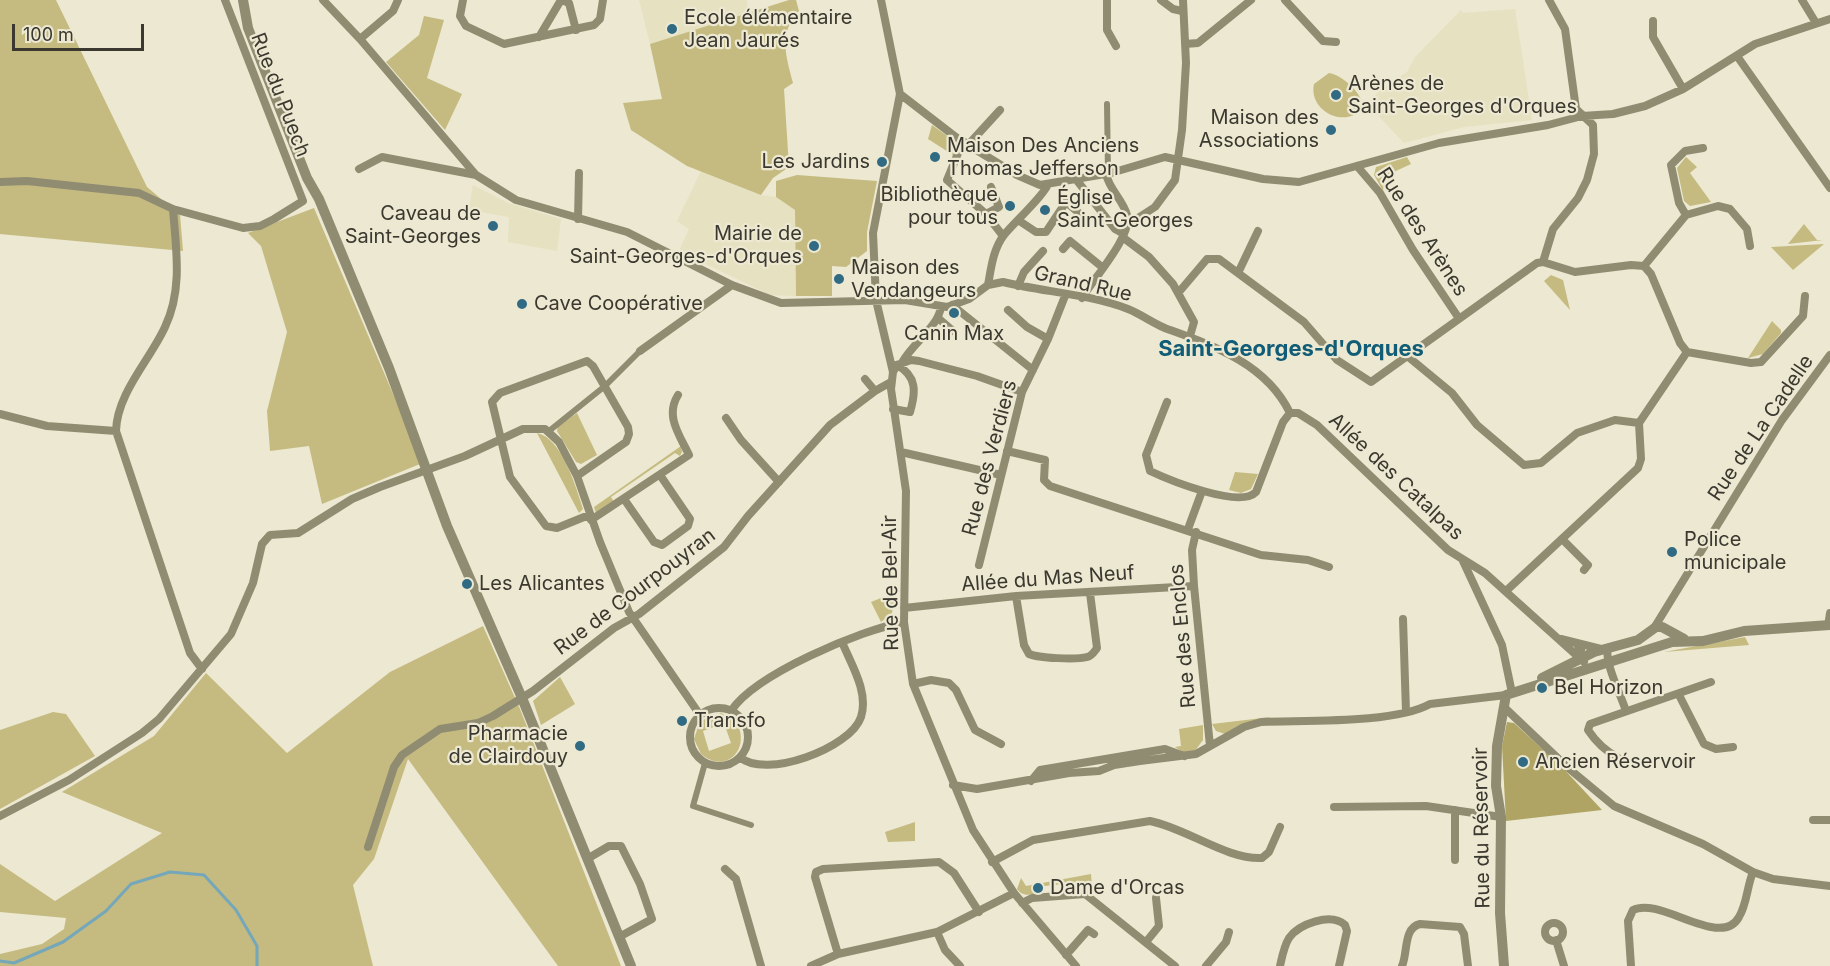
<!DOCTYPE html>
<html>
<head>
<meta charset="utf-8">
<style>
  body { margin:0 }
  #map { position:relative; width:1830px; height:966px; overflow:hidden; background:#ece8d1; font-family:Inter,sans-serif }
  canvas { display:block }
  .scale { position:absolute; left:12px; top:24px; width:132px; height:27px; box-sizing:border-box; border:3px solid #3a382f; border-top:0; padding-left:8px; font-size:18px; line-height:21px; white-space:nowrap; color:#3a382f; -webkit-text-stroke:4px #ece8d1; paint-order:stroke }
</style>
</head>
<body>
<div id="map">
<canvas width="1830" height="966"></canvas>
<div class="scale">100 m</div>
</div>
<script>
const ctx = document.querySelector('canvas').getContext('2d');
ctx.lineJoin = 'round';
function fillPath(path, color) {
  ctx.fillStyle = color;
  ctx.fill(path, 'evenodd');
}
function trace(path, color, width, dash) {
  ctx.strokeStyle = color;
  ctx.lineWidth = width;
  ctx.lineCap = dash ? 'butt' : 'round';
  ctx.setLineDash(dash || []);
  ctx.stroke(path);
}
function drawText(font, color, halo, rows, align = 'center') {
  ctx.font = font + ' Inter,sans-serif';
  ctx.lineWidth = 4.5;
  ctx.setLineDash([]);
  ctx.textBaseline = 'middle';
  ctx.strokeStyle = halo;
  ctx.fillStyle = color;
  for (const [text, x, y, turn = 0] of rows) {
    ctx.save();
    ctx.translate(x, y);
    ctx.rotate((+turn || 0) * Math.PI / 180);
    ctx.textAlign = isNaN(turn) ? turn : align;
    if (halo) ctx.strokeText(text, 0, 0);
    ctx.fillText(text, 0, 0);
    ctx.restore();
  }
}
const built = new Path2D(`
  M639 0H747L748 13 650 44Z
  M1515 9 1532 120 1464 127 1404 143 1369 106 1368 103 1378 92 1407 72 1415 57 1461 10 1463 13Z
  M701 171 761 195 776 197 795 210 796 296 770 295 679 251 689 229 677 221Z
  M473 185 508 203 561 219 557 251 508 242 509 217 469 210Z`);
const green = new Path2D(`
  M0 0H56L147 187 180 215 183 251 0 234Z
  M789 0H796L799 11C778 33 786 56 793 83L784 89 789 167 773 178 761 195 687 166 631 130 623 103 662 99 650 44Z
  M424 16 444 20 427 78 462 94 445 130 386 62 419 35Z
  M1329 73C1341 75 1358 89 1362 102L1354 115C1334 124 1309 106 1314 84Z
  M932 125 954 141 953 155 928 139Z
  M1407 157 1411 164 1385 176 1383 191 1374 175 1376 167Z
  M1686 157 1697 167 1690 173 1711 202 1690 206 1684 201 1677 168Z
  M797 175 877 181 867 232V251L846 267 832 266V296H796L795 210 776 197V181Z
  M314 208 399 408 420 464 322 504 309 446 270 451 267 411 287 332 261 246 248 233Z
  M1804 224 1817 240H1823L1788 244Z
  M1824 244 1793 270 1771 247Z
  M1551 275 1563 280 1570 310 1544 281Z
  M1772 321 1781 330V333L1763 354 1748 358Z
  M577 413 597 455 581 464 576 462 557 431 558 426Z
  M537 433C562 438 576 487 583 509L579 513Z
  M681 446 682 452 680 456 675 453 611 497 614 502 596 513 594 507Z
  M1235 472 1258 474 1251 489 1241 493 1229 490Z
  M901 590 895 594 892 613 881 622 871 602Z
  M483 626 520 709 621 966H558L408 759 374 859 353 885 373 966H0V954L42 944 64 929 66 918 0 912V864L55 901 162 833 62 792 154 736 206 673 287 753 390 672Z
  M1745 637 1749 645 1664 652Z
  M560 677 575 704 541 725 533 701Z
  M53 712 66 714 95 756 0 809V730Z
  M721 713 736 721C752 749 726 775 701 754L694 739 700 721ZM724 723 731 743 709 751 703 731Z
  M1271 717 1225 734 1216 731 1212 724Z
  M1203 725V740L1194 752H1182L1175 747 1181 746 1179 729Z
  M915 822V841L888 842 885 832Z
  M1091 874 1092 887 1081 882 1036 887V894C1028 895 1022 896 1017 889L1021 878 1026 886Z`);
const forest = new Path2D(`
  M1507 722 1514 723 1561 766 1602 810 1506 821 1502 746Z`);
const stream = new Path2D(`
  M0 961 14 963 63 942 106 911 131 884 170 872 204 875 236 910 257 946V966`);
const pedestrian = new Path2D(`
  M1107 104 1108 174
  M549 431 605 386 640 351
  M705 763 693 806 751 825`);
const minor = new Path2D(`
  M323 0 360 39 476 175 516 200 627 232 732 285 781 303 905 300 947 307 969 299 988 285 1003 282C1044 292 1089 294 1128 309 1143 315 1155 325 1170 330 1217 347 1267 365 1290 413
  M463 0 460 16 466 26 504 44 594 25 600 19 603 0
  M562 0 569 3 576 30
  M881 0 900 94 873 233 876 300 893 372 891 389 906 491 904 622 913 684 973 830 1014 893 1076 966
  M1107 0V30L1116 46
  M1161 0 1173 9 1182 11
  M1285 0 1323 41 1336 42
  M1802 0 1816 23
  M1653 21V37L1683 89
  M539 37 561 0
  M360 39 393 11 398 0
  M1185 44 1198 43 1251 0
  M1737 56 1830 188
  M900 94 957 138 1017 175 1040 185 1111 173 1165 157 1263 179 1299 182 1439 143 1548 125 1582 116 1613 114 1645 106 1683 89 1755 44 1830 19
  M963 141 947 180 986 214 1003 236
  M968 145 1000 110
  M1357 166 1380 193 1413 250 1458 317
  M359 169 382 157 476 175
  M1075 178 1115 229 1124 234
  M0 182 27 181 139 193 173 209 243 228 260 226 274 219 303 201 225 0
  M173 209C176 249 183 289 165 327 150 360 117 393 116 431L190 653 202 669
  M986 214 999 207 991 187
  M1686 215 1679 203 1671 165 1685 151 1703 148
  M578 219 579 173
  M1018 220 1036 232H1046L1066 202 1086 219
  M1127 225 1155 207 1175 180 1182 130 1186 63 1183 0
  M1125 239 1149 257 1173 284 1194 322 1190 336
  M1063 249 1070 241 1102 267
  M1543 262 1553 229 1578 198 1587 180 1594 154 1593 125 1576 109 1565 29 1549 0
  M1644 266 1686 215 1718 206 1730 209 1747 229 1750 246
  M1238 273 1258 231
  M988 285C991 269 993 249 1004 235 1012 225 1046 193 1048 184
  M1018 286 1024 272 1043 251
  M1179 292 1207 259H1219L1304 322 1337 360 1371 382 1537 263 1543 262 1575 272 1631 265 1644 266 1651 274 1680 343 1687 352
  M1082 298C1094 278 1133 235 1127 215 1123 200 1109 189 1106 174
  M952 305 1033 370
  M1008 310 1027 327 1048 339
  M938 318 953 331
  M640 351 732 285
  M1406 355 1452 393 1477 425 1524 465 1541 463 1577 433 1615 420 1639 423
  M903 361C913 343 938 327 941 307
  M893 372 897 365 911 360 919 361 977 376 1022 392
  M865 379 875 391
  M1167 402 1146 455 1150 471C1169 480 1240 509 1256 492L1283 422 1290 413
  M893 409 910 412C916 392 917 376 897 365
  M1290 413H1298L1317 425 1448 550 1485 573 1584 662
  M0 414 47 426 116 431
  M726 418 741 440 779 482
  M1007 451 1045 460 1044 480 1050 486 1261 555 1308 560 1329 567
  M901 452 1001 475
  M577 476 626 442 629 434 628 427 593 366 587 361 500 393 492 402 510 477 546 526 557 528 589 515
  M624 499 654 542 662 545 688 526 690 519 660 475
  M591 520 689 455C679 434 665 416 678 395
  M1188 529 1202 491
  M1196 532 1192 550 1194 586 1210 746
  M1563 540 1588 565 1584 570
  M1463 561 1502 645 1512 693
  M979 565 1022 392 1048 339 1065 296
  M1506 591 1638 468 1641 459 1639 423 1687 352 1751 363 1761 362 1803 316 1805 296
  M1016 596 1024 645 1029 654C1038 658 1076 660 1087 657 1092 656 1094 652 1097 648L1090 593
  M904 608 1016 596 1194 586
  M1403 619 1406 712
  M1828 626 1830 613
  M1654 628 1782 420 1830 355
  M1561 639 1601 649
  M1576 643 1581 650 1577 660
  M1608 648C1604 662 1621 695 1626 711
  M913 684 931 680 949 683 956 690 975 730 1001 744
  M1679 695 1704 744 1716 749 1733 747
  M690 737a29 29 0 1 1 58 0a29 29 0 1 1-58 0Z
  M1506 709 1567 767 1614 806 1703 844 1753 872 1773 879 1830 886
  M731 711C755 674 861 630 904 622
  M740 757C765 780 851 748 861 717 869 692 851 664 842 642
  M1617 757C1604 750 1596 742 1588 730L1590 724 1711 682
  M1031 781 1040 770 1165 749 1184 756
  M953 785 977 789 1069 773 1099 771 1114 765 1140 761 1196 754 1244 727 1261 722C1304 720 1394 724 1430 704L1506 695
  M1334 807 1426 806 1501 817
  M0 816 69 780 142 733 159 719 231 634 253 583 262 544 270 535 298 533 352 499 380 487 465 456 523 429H545L559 442 577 476 600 542 629 612 700 715
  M1813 820H1830
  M368 847 394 767 402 755 440 729 478 723 493 716 533 691 614 628 639 614 724 547 748 516 830 425 875 391 891 382
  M587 859 609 846H621L640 884 652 919 619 937
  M1455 860V810
  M992 862 1033 840 1150 821C1186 828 1227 860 1262 858L1269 852 1280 827
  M725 869 736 879 761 966
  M1022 903 1032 898 1085 894 1175 966
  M1545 932a9 9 0 1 1 18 0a9 9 0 1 1-18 0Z
  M937 932 945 950 960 966
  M1556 940 1564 966
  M1146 942 1159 926 1156 898
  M838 954 815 877 816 872 823 869 939 862 954 873 979 912
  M1066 955 1088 930 1094 934
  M811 966 838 954 937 932 1014 893
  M1206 966 1226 942 1229 932
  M1280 966C1282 957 1284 946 1289 938 1299 924 1331 912 1345 925L1347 931 1339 966
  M1402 966C1408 953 1403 928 1420 924L1460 927 1464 934 1468 966
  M1631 966 1628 921 1633 910C1660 896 1721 950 1739 917 1747 904 1747 886 1753 872`);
const tertiary = new Path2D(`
  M243 0 248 28 307 178 319 199 389 368 447 526 522 698 631 966
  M1542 678 1594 652 1638 640 1656 627H1662L1684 639
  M1504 966 1500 913 1501 817 1496 786 1497 746 1506 695 1672 642 1703 641 1744 631 1830 625`);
const markers = [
  [672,29,6,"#306b83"],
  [1336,95,6,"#306b83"],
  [1331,130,6,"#306b83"],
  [935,157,6,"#306b83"],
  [882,162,6,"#306b83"],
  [1010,206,6,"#306b83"],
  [1045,210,6,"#306b83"],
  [493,226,6,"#306b83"],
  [814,246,6,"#306b83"],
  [839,279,6,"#306b83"],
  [522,304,6,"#306b83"],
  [954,313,6,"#306b83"],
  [1672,552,6,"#306b83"],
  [467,584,6,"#306b83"],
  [1542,688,6,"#306b83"],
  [682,721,6,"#306b83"],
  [580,746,6,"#306b83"],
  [1523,762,6,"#306b83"],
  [1038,888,6,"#306b83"]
];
const poiNames = [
  ["Ecole élémentaire",684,18],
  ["Jean Jaurés",684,41],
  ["Arènes de",1348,84],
  ["Saint-Georges d'Orques",1348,107],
  ["Maison des",1319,118,"right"],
  ["Associations",1319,141,"right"],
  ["Maison Des Anciens",947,146],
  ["Thomas Jefferson",947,169],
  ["Les Jardins",870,162,"right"],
  ["Bibliothèque",998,195,"right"],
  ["pour tous",998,218,"right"],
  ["Église",1057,198],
  ["Saint-Georges",1057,221],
  ["Caveau de",481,214,"right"],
  ["Saint-Georges",481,237,"right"],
  ["Mairie de",802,234,"right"],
  ["Saint-Georges-d'Orques",802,257,"right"],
  ["Maison des",851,268],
  ["Vendangeurs",851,291],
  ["Cave Coopérative",534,304],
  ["Canin Max",954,334,"center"],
  ["Police",1684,540],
  ["municipale",1684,563],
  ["Les Alicantes",479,584],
  ["Bel Horizon",1554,688],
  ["Transfo",694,721],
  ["Pharmacie",568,734,"right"],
  ["de Clairdouy",568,757,"right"],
  ["Ancien Réservoir",1535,762],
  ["Dame d'Orcas",1050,888]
];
const streetNames = [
  ["Rue du Puech",280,95,69],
  ["Rue des Arènes",1422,232,57],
  ["Grand Rue",1083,284,13],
  ["Rue de La Cadelle",1761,428,-56],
  ["Rue des Verdiers",990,458,-75],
  ["Allée des Catalpas",1396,477,43],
  ["Allée du Mas Neuf",1048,579,-4],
  ["Rue de Bel-Air",891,583,-91],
  ["Rue de Courpouyran",635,592,-37],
  ["Rue des Enclos",1183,636,-95],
  ["Rue du Réservoir",1482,828,-91]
];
const quarterNames = [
  ["Saint-Georges-d'Orques",1291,349]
];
fillPath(built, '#e6e1c1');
fillPath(green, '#c5bb80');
fillPath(forest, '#afa464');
trace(stream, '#74a7ba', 3);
trace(pedestrian, '#908c72', 6);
trace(minor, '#908c72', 8);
trace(tertiary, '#908c72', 10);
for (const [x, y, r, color] of markers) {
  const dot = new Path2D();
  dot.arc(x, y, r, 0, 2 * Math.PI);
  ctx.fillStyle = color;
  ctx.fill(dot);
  trace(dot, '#ece8d1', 2);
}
drawText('20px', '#3a382f', '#ece8d1', poiNames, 'left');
drawText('20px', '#3a382f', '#ece8d1', streetNames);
drawText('bold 22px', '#115c76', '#ece8d1', quarterNames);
</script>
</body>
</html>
